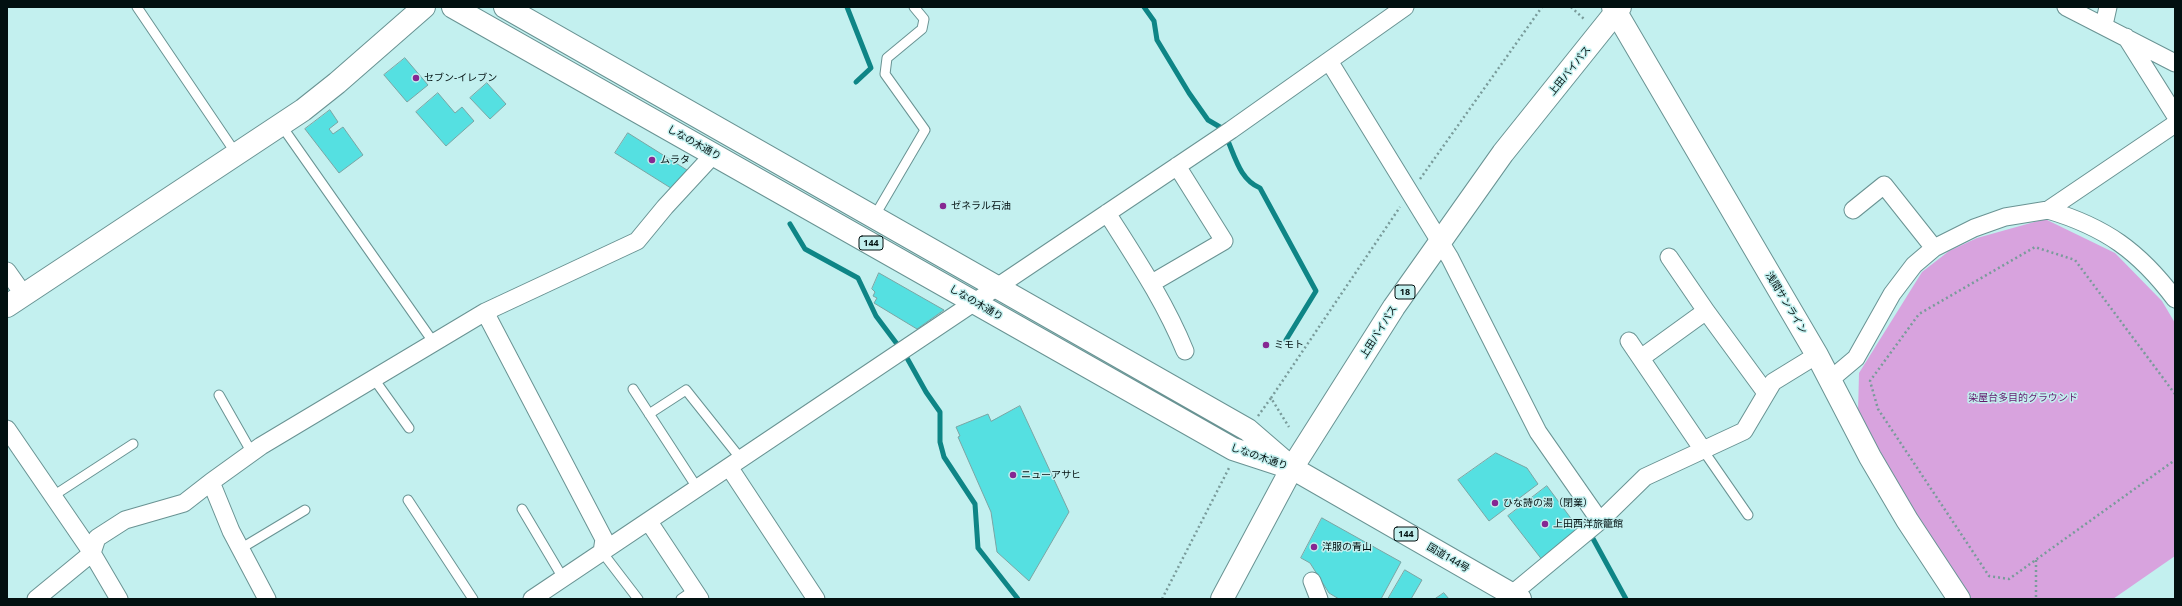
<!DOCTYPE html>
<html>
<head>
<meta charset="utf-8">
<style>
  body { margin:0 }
  #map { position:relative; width:2182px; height:606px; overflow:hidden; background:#c3f0ef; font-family:"Noto Sans",sans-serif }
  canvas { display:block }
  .frame { position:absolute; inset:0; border:8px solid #021010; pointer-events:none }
</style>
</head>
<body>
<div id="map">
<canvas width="2182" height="606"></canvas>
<div class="frame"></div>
</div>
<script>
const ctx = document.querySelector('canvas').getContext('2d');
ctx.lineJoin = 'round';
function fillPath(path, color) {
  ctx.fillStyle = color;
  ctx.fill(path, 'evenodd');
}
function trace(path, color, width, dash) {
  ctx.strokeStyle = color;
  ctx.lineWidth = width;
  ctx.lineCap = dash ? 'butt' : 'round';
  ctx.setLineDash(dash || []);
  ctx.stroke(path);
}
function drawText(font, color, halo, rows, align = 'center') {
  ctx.font = font + ' "Noto Sans","Noto Sans JP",sans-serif';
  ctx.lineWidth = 3;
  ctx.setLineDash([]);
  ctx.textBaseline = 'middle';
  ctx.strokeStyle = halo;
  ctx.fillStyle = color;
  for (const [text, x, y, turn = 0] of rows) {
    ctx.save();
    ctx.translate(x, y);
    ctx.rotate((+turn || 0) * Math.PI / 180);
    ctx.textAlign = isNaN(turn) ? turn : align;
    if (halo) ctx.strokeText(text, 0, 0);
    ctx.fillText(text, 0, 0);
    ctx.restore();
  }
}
const green = new Path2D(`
  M2045 219 2115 253 2162 301 2175 323V556L2113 599H1972L1912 510 1858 413 1859 373 1922 272 1949 251 1977 238Z`);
const stream = new Path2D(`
  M847 7 871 68 856 82
  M1144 7 1154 21 1157 40 1189 93 1208 120 1220 127
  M1228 141C1236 160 1241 180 1260 188L1316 291 1286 340
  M790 224 805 249 858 278 876 316 900 348
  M907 358 926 392 940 412V442L944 457 975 504 978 548 1018 599
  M1591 535 1626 599`);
const building = new Path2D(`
  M405 58 428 85 407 102 384 75Z
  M487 83 506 104 490 119 470 98Z
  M438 93 455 113 462 107 474 121 446 146 416 112Z
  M330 110 338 122 329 129 333 134 343 127 363 155 339 173 305 129Z
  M628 133 687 170 674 190 615 153Z
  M879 273 944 310 917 329 874 303 877 298 873 296 875 292 872 289Z
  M1020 406 1069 512 1029 581 997 552 991 512 958 437 960 436 956 427 988 414 991 421Z
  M1496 453 1527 468 1538 484 1489 521 1458 480Z
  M1547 486 1581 532 1543 561 1508 516Z
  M1322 518 1401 562 1381 599H1339L1329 593 1310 563 1301 558Z
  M1405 570 1422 580 1411 599H1388Z
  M1444 593 1449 599H1435Z`);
const path = new Path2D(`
  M1571 7 1584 19
  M1420 179 1542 7
  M2175 394 2075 260 2035 247 1919 314 1870 381 1878 409 1989 576 2009 579 2175 460
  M1271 398 1400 207
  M1258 416 1271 398 1289 427
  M2036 560V599
  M1162 599 1229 468`);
const lane = new Path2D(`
  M137 7 237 155
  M281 125 434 343
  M874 217 925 130 885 74 887 58 922 29 924 19 914 7
  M374 379 409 428
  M633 389 698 489
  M219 395 252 453
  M649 414 686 390 741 459
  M1703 450 1748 515
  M53 496 133 444
  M408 500 473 599
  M522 509 563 578
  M240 549 305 510
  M602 552 638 599
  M681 599 694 590`);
const street = new Path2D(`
  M2066 7 2175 63
  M2104 25 2108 7
  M2126 37 2175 115
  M1329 61 1450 258 1538 432 1600 521
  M1853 210 1884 185 1934 248
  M2048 210C2105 227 2139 251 2175 299
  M1107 213C1136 259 1164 300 1185 351
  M1669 257 1706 311 1766 393
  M7 271 24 295
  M1152 283 1224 241 1177 166
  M485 312 604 539 602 552
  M1629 341 1703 450
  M1641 358 1706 311
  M1831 379 1856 358 1892 294 1914 265 1934 248 1974 228 2005 217 2048 210 2175 124
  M7 429 92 553 119 599
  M729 467 816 599
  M649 522 700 599
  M1312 581 1319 599
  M36 599 92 553 97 538 125 520 184 503 211 482
  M267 599 231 531 211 482 261 446 485 312 637 241 665 207 714 154
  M532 599 1231 130 1405 7
  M1506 599 1600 521 1645 477 1744 431 1773 382 1817 355`);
const secondary = new Path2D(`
  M1613 7 1817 355 1870 457 1907 520 1959 599
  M7 306 303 110 337 83 424 7`);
const highway = new Path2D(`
  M453 7 1233 449 1282 465
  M505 7 1248 430 1292 468 1520 599
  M1222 599 1292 468 1394 307 1503 153 1620 7`);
const markers = [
  [416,78,4,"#862792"],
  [652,160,4,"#862792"],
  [943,206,4,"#862792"],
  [1266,345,4,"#862792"],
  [1013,475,4,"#862792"],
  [1495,503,4,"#862792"],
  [1545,524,4,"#862792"],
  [1314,547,4,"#862792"]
];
const shields = [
  [871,243,24],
  [1405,292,20],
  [1406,534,24]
];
const shieldNames = [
  ["144",871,243],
  ["18",1405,292],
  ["144",1406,534]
];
const streetNames = [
  ["上田バイパス",1570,71,-51],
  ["しなの木通り",694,143,29],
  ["しなの木通り",976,303,30],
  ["浅間サンライン",1786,303,59],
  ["上田バイパス",1379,332,-58],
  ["しなの木通り",1259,457,19],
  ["国道144号",1448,558,30]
];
const poiNames = [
  ["セブン-イレブン",424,78],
  ["ムラタ",660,160],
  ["ゼネラル石油",951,206],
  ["ミモト",1274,345],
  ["ニューアサヒ",1021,475],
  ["ひな詩の湯（閉業）",1503,503],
  ["上田西洋旅籠館",1553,524],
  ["洋服の青山",1322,547]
];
const parkNames = [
  ["染屋台多目的グラウンド",2023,398]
];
fillPath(green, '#d8a3de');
trace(stream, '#0e8586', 5);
fillPath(building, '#55e0e1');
trace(building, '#7aa5a4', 1);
trace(lane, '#699393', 11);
trace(street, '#699393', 19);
trace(secondary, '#699393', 24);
trace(highway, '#699393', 24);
trace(path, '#799b9a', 2.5, [2, 3]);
trace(lane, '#fff', 9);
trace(street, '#fff', 17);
trace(secondary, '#fff', 22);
trace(highway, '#fff', 22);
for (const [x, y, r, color] of markers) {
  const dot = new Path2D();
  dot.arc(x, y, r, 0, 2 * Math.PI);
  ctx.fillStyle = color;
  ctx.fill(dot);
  trace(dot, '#c3f0ef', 1.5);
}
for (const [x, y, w] of shields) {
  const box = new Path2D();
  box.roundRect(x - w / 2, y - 7, w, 14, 3);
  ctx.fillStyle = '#c3f0ef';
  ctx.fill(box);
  trace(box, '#021010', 1);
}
drawText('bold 9px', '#021010', null, shieldNames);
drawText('10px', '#021010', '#c3f0ef', streetNames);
drawText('10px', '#021010', '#c3f0ef', poiNames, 'left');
drawText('10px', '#641a6d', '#c3f0ef', parkNames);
</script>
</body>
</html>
